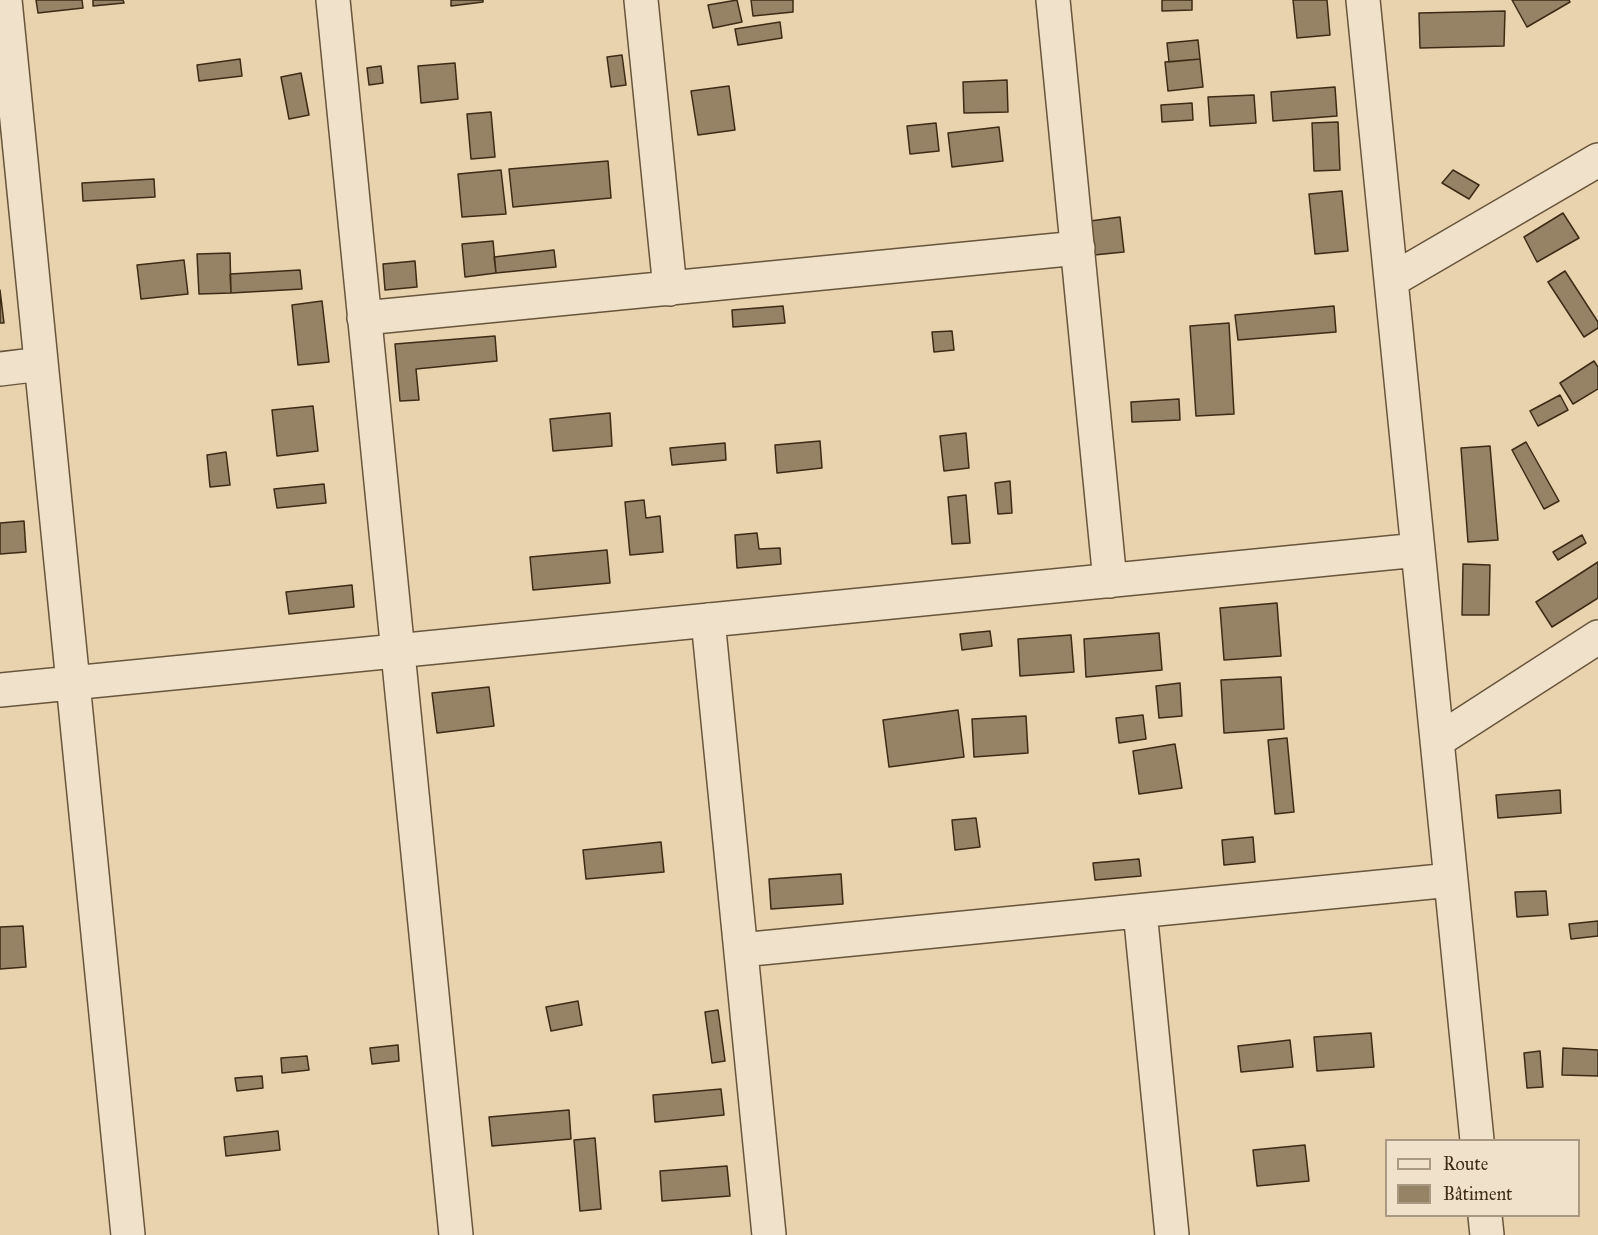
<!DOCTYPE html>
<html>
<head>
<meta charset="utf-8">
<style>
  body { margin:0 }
  #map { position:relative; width:1598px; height:1235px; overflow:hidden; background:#e8d3ae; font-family:"IM FELL Great Primer",serif }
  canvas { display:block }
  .legend { position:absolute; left:1385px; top:1139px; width:195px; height:78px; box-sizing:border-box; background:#f0e2ca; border:2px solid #a99982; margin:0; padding:8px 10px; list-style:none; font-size:18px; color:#3e2b15 }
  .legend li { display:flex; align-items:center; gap:12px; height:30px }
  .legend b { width:30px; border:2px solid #a99982 }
</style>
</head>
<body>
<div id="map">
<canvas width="1598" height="1235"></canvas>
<ul class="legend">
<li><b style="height:8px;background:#f0e2ca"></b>Route</li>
<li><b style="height:16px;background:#968265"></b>Bâtiment</li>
</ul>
</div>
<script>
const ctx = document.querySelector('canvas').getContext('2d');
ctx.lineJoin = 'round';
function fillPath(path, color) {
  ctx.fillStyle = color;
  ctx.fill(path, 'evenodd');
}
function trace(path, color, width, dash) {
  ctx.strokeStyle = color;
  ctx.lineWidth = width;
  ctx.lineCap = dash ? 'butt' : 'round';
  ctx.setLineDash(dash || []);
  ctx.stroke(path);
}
const building = new Path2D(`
  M36 0H82L83 8 38 13Z
  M93 0H123L124 3 93 6Z
  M451 0H483V2L451 6Z
  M737 0 742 22 713 28 708 5Z
  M751 0H793V12L753 16Z
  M1162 0H1192V10L1162 11Z
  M1293 0H1327L1330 35 1297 38Z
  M1512 0H1569L1570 2 1527 27Z
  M1505 11 1504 46 1420 48 1419 13Z
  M780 22 782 38 738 45 735 29Z
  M1198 40 1200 59 1169 62 1167 43Z
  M622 55 626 85 611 87 607 57Z
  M240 59 242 76 199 81 197 65Z
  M1200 59 1203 87 1168 91 1165 62Z
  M455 63 458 99 421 103 418 66Z
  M381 66 383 83 369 85 367 68Z
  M301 73 309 115 289 119 281 77Z
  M1007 80 1008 112 964 113 963 82Z
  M729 86 735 130 698 135 691 91Z
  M1335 87 1337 116 1273 121 1271 92Z
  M1254 95 1256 123 1210 126 1208 97Z
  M1192 103 1193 120 1162 122 1161 105Z
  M491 112 495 157 471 159 467 114Z
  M1338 122 1340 170 1314 171 1312 123Z
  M936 123 939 151 910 154 907 126Z
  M999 127 1003 161 952 167 948 133Z
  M608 161 611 198 513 207 509 169Z
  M501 170 506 214 462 217 458 174Z
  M1453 170 1479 185 1469 199 1442 183Z
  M154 179 155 197 83 201 82 183Z
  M1342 191 1348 251 1315 254 1309 194Z
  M1563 213 1579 238 1537 262 1524 237Z
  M1120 217 1124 252 1094 255 1090 221Z
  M493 241 496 273 465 277 462 244Z
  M554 250 556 267 496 273 494 257Z
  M230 253 231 293 199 294 197 254Z
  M184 260 188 294 141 299 137 265Z
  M415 261 417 287 385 290 383 264Z
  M300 270 302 289 231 293 230 274Z
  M1565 271 1598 322V328L1584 337 1548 282Z
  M0 290 4 323H0Z
  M322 301 329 362 298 365 292 305Z
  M783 306 785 323 733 327 732 310Z
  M1334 306 1336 332 1238 340 1235 315Z
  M1229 323 1234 414 1196 416 1190 326Z
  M952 331 954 350 934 352 932 332Z
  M495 336 497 361 416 369 419 400 400 401 395 344Z
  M1594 361 1598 367V389L1573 404 1560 383Z
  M1560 395 1568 410 1538 426 1530 411Z
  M1179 399 1180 420 1132 422 1131 402Z
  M313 406 318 451 277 456 272 410Z
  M610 413 612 446 553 451 550 419Z
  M966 433 969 468 944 471 940 436Z
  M820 441 822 468 777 473 775 445Z
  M1526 442 1559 501 1544 509 1512 450Z
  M725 443 726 460 672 465 670 448Z
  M1490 446 1498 540 1468 542 1461 448Z
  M226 452 230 485 210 487 207 455Z
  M1010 481 1012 513 998 514 995 483Z
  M324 484 326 503 277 508 274 489Z
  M966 495 970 543 952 544 948 497Z
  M644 500 646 518 660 516 663 552 630 555 625 502Z
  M24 521 26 552 0 554V523Z
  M757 533 759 549 780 548 781 564 737 568 735 535Z
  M1582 535 1586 543 1558 560 1553 552Z
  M607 550 610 583 533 590 530 557Z
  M1598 562V598L1552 627 1536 602Z
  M1463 564 1490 565 1489 615H1462Z
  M352 585 354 607 289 614 286 592Z
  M1277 603 1281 656 1224 660 1220 608Z
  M990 631 992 646 962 650 960 634Z
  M1159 633 1162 670 1086 677 1084 639Z
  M1071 635 1074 672 1020 676 1018 639Z
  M1281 677 1284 729 1224 733 1221 680Z
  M1180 683 1182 716 1159 718 1156 686Z
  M489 687 494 726 437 733 432 693Z
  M958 710 964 757 889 767 883 720Z
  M1143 715 1146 739 1119 743 1116 718Z
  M1026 716 1028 753 974 757 972 719Z
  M1287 738 1294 812 1275 814 1268 740Z
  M1175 744 1182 788 1139 794 1133 751Z
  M1560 790 1561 813 1498 818 1496 795Z
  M976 818 980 847 955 850 952 820Z
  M1253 837 1255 862 1224 865 1222 840Z
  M661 842 664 872 586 879 583 850Z
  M1139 859 1141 876 1095 880 1093 863Z
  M841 874 843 904 771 909 769 879Z
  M1546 891 1548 915 1517 917 1515 892Z
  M1598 921V936L1571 939 1569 924Z
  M23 926 26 967 0 969V927Z
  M578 1001 582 1025 551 1031 546 1007Z
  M718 1010 725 1061 712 1063 705 1012Z
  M1371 1033 1374 1067 1317 1071 1314 1037Z
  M1290 1040 1293 1067 1241 1072 1238 1046Z
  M398 1045 399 1061 372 1064 370 1048Z
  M1563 1048 1598 1050V1076L1562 1075Z
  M1540 1051 1543 1087 1527 1088 1524 1053Z
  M307 1056 309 1070 282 1073 281 1058Z
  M262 1076 263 1088 237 1091 235 1078Z
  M721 1089 724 1115 655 1122 653 1095Z
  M569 1110 571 1139 492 1146 489 1117Z
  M278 1131 280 1150 226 1156 224 1137Z
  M595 1138 601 1209 580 1211 574 1140Z
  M1305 1145 1309 1181 1257 1186 1253 1150Z
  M727 1166 730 1196 662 1201 660 1171Z`);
const minor = new Path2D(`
  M5 0 128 1235
  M333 0 456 1235
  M641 0 670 289
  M1053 0 1110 581
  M1363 0 1477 1140
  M1392 280 1598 160
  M364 318 1078 248
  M0 369 41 364
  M708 620 769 1235
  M0 690 1418 550
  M1437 741 1598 637
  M1140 911 1172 1235
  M741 950 1451 880
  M1485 1216 1487 1235`);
fillPath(building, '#968265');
trace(building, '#3e2b15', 1.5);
trace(minor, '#68553b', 36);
trace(minor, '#f0e2ca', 33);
</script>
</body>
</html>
